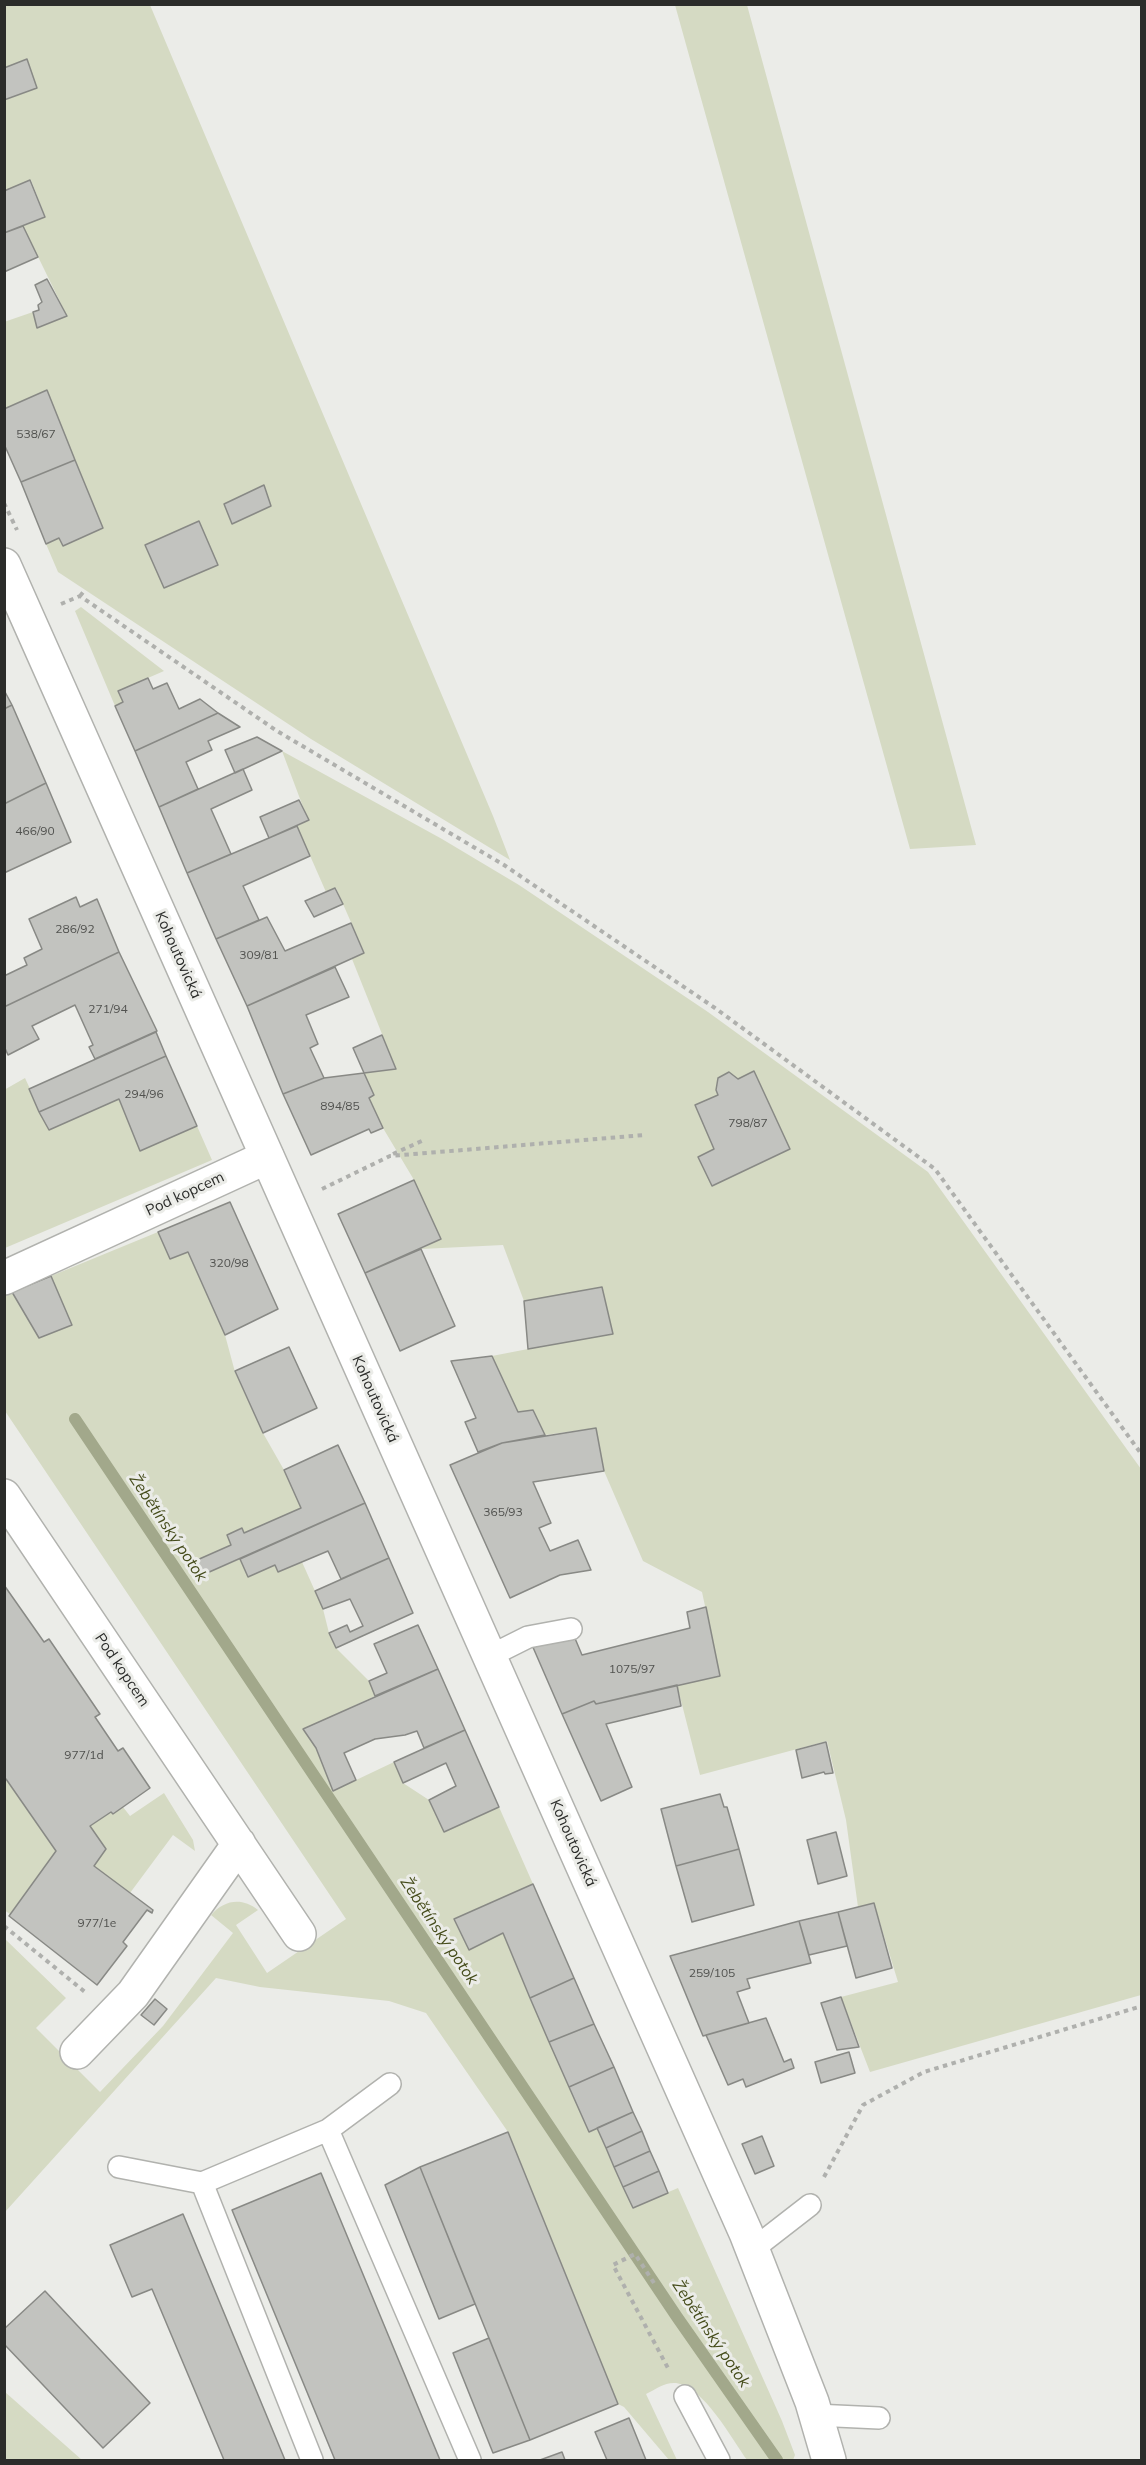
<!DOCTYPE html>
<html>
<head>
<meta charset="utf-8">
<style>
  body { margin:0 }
  #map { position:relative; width:1146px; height:2465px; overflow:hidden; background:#ebece8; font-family:Mulish,sans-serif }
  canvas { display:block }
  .frame { position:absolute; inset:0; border:6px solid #2b2c2a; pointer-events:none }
</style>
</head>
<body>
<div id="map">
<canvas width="1146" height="2465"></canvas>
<div class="frame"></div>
</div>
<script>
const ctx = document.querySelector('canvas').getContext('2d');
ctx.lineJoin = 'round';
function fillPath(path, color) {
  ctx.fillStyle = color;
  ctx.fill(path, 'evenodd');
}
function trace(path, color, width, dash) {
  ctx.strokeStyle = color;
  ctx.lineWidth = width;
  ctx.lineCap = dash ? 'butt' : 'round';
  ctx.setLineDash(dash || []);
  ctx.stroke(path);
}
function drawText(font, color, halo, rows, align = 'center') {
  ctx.font = font + ' Mulish,sans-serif';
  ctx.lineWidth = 6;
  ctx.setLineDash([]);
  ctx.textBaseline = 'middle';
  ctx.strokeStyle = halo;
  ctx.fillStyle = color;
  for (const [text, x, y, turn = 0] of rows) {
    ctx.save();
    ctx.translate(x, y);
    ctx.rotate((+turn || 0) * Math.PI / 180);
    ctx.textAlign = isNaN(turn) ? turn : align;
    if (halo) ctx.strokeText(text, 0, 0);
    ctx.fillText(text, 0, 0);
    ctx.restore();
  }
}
const green = new Path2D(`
  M5 5H150L493 816 510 860 311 739 58 572 46 544 59 538 63 545 103 528 75 460 5 409 4 322 33 312 38 328 67 316 23 226 45 216 31 180 6 190 5 188V100L37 88 27 59 5 68Z
  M675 5H747L976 845 910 849Z
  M81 607 164 671 118 691 123 702 115 706 75 611Z
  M282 751 442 839 519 885 708 1012 928 1172 1141 1469V1995L870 2072 841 1997 898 1982 874 1903 858 1907 846 1820 827 1741 700 1775 677 1685 720 1676 702 1592 643 1561 604 1471 596 1428 545 1435 533 1410 518 1412 492 1356 528 1349 524 1301 503 1245 421 1249 440 1239 414 1180 383 1128 369 1098 374 1095 364 1073 396 1069 352 959 364 952 336 888 326 892 297 826 308 820Z
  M25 1078 49 1130 119 1099 140 1151 197 1126 212 1160 5 1248 4 1090Z
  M158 1232 170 1259 188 1252 225 1335 235 1372 263 1433 284 1470 301 1508 244 1533 241 1528 227 1535 231 1545 189 1564 200 1576 240 1559 249 1577 275 1565 302 1562 323 1609 329 1633 336 1648 369 1681 375 1696 304 1729 316 1748 333 1791 394 1762 403 1783 429 1800 444 1831 499 1807 533 1884 455 1920 469 1950 503 1933 589 2131 597 2128 633 2207 678 2188 782 2421 795 2455 793 2460H747C732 2439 704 2387 676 2383 665 2382 656 2389 646 2394L677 2460H669L624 2407 618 2404 508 2132 426 2013 389 2001 260 1987 216 1978 5 2212V1939L66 1998 36 2028 100 2092 163 2026 233 1933 211 1915C224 1900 242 1897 258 1910L236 1925 267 1973 346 1919 5 1411V1296L12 1292 39 1338 71 1325 51 1276Z
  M6 1779 56 1851 10 1914 4 1910V1780Z
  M164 1793 193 1840 195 1851 173 1835 130 1893 94 1866 106 1849 90 1826 111 1812 113 1814 123 1807 130 1816Z
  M5 2392 82 2460H5Z`);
const stream = new Path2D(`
  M75 1419 677 2317 777 2460`);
const building = new Path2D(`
  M27 59 37 88 4 100V68Z
  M30 180 45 217 4 233V191Z
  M23 226 38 257 4 272V233Z
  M47 279 67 316 37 328 33 312 39 310 38 305 42 302 35 285Z
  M47 390 75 460 21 482 4 444V409Z
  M75 460 103 528 63 546 59 538 46 544 21 482Z
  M264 485 271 506 232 524 224 504Z
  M199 521 218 565 164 588 145 545Z
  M148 678 153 689 167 683 179 709 200 699 218 713 135 751 115 706 123 702 118 691Z
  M4 690 12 705 4 709Z
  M12 705 46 783 4 804V709Z
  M218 713 240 727 208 741 212 750 186 762 198 789 159 807 135 751Z
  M257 737 282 751 235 773 225 750Z
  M243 769 252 790 211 809 231 854 187 873 159 807Z
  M46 783 71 842 4 873V804Z
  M299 800 309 820 269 838 260 817Z
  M297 826 310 856 243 886 259 920 216 939 187 873Z
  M335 888 343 904 314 917 305 901Z
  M76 897 80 907 97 899 119 952 4 1007V976L27 965 24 958 42 949 29 919Z
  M267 917 285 951 351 923 364 953 247 1006 216 939Z
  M119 952 157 1031 95 1059 89 1047 93 1045 75 1005 32 1026 39 1039 8 1055 4 1046V1007Z
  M335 967 349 997 306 1015 318 1044 310 1048 324 1078 283 1094 247 1006Z
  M156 1032 166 1056 39 1112 29 1089Z
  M382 1035 396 1069 364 1073 353 1048Z
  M166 1056 197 1126 140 1151 119 1099 49 1130 39 1112Z
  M754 1071 790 1149 712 1186 698 1157 714 1149 695 1105 718 1095 716 1090 718 1078 729 1072 738 1079Z
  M364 1073 374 1095 369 1098 383 1128 371 1133 369 1129 311 1155 283 1094 324 1078Z
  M414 1180 441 1239 365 1273 338 1214Z
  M230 1202 278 1309 225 1335 188 1252 170 1259 158 1232Z
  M421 1249 455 1326 400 1351 365 1273Z
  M51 1276 72 1325 39 1338 12 1292Z
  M602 1287 613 1334 528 1349 524 1301Z
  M289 1347 317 1408 263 1433 235 1371Z
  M492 1356 518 1412 533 1410 545 1435 502 1443 478 1452 465 1422 476 1418 451 1361Z
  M596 1428 604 1471 533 1482 551 1523 539 1528 550 1551 578 1540 591 1570 560 1575 510 1598 450 1465 502 1443Z
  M338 1445 365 1503 198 1577 188 1564 231 1545 227 1535 242 1528 244 1533 301 1508 284 1470Z
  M365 1503 389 1558 341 1579 328 1551 278 1572 275 1565 248 1577 240 1559Z
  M389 1558 413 1613 336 1648 329 1633 347 1625 350 1632 363 1626 350 1599 323 1609 315 1591Z
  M4 1585 44 1642 49 1639 100 1714 95 1717 118 1751 123 1748 150 1788 113 1814 111 1812 90 1826 106 1849 94 1866 153 1910 152 1913 147 1910 123 1942 127 1946 97 1985 9 1916 56 1851 6 1779 4 1780Z
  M706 1607 720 1676 596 1704 594 1701 562 1714 532 1645 574 1636 582 1655 690 1628 687 1612Z
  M418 1625 438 1669 375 1696 369 1681 387 1673 374 1644Z
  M438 1669 465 1730 424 1748 417 1731 405 1735 375 1739 344 1753 356 1780 333 1791 316 1748 303 1729Z
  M677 1685 681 1706 606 1724 632 1787 601 1801 562 1714 594 1701 596 1704Z
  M465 1730 499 1807 444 1832 429 1800 456 1786 446 1763 403 1783 394 1762Z
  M826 1742 833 1773 825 1774 824 1772 802 1778 796 1750Z
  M720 1794 724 1807H727L739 1849 676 1866 661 1809Z
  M836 1832 847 1876 818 1884 807 1840Z
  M739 1849 754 1905 692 1922 676 1866Z
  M533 1884 574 1978 530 1998 503 1933 469 1950 454 1919Z
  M874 1903 892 1968 856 1978 838 1912Z
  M838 1912 847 1946 809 1955 799 1921Z
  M799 1921 811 1963 747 1979 750 1988 737 1992 749 2023 703 2036 670 1956Z
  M574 1978 594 2024 549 2042 530 1998Z
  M841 1997 859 2047 837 2050 821 2003Z
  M155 1999 167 2009 154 2025 141 2015Z
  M766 2018 784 2062 791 2059 794 2068 746 2087 743 2079 728 2085 706 2035Z
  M594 2024 614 2067 569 2087 549 2042Z
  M849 2052 855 2073 821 2083 815 2062Z
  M614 2067 633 2112 589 2132 569 2087Z
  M633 2112 642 2131 606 2148 597 2128Z
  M642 2131 650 2151 614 2167 606 2148Z
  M508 2132 618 2404 530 2440 420 2167Z
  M762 2136 774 2166 755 2174 742 2144Z
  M650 2151 659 2171 623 2187 614 2167Z
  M420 2167 475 2304 439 2319 385 2185Z
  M659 2171 668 2193 633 2208 623 2187Z
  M321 2173 440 2460H335L232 2210Z
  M183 2214 285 2460H224L152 2289 132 2297 110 2245Z
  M45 2291 150 2403 103 2448 4 2344V2329Z
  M489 2338 530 2440 493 2453 453 2353Z
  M629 2418 646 2460H607L595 2432Z
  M562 2452 565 2460H540Z`);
const path = new Path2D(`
  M4 503 17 530
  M80 596 85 590
  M61 604 80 596 277 731 504 865 715 1008 935 1169 1142 1455
  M393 1154 424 1140
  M322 1189 390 1156 645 1135
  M4 1926 85 1992
  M824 2177 863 2105 924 2072 1142 2006
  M654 2283 635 2254 613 2265 669 2370`);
const service = new Path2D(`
  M490 1656 528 1637 571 1629
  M328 2130 470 2460
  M119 2167 202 2183 328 2130 390 2084
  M202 2183 312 2460
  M752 2250 810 2205
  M685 2396 719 2460
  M815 2415 879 2418`);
const minor = new Path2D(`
  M4 1278 267 1157
  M4 1496 299 1934
  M77 2052 133 1994 239 1844`);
const tertiary = new Path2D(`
  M4 565 746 2233 812 2402 829 2460`);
const numberNames = [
  ["538/67",36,434],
  ["466/90",35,831],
  ["286/92",75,929],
  ["309/81",259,955],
  ["271/94",108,1009],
  ["294/96",144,1094],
  ["894/85",340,1106],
  ["798/87",748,1123],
  ["320/98",229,1263],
  ["365/93",503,1512],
  ["1075/97",632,1669],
  ["977/1d",84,1755],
  ["977/1e",97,1923],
  ["259/105",712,1973]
];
const streetNames = [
  ["Kohoutovická",178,955,66],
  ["Pod kopcem",185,1194,-25],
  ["Kohoutovická",375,1399,66],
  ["Pod kopcem",122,1670,56],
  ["Kohoutovická",573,1843,66]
];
const waterNames = [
  ["Žebětínský potok",168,1528,56],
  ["Žebětínský potok",439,1931,56],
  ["Žebětínský potok",711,2334,56]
];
fillPath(green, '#d5dac3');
trace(stream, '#a2a88b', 12);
fillPath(building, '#c2c3bf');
trace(building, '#888985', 1.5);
trace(service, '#b1b2ae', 24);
trace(minor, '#b1b2ae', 36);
trace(tertiary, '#b1b2ae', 36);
trace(path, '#afb0ad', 4, [4.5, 4.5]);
trace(service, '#fff', 21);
trace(minor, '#fff', 33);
trace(tertiary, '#fff', 33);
drawText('12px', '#51524f', null, numberNames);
drawText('15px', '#2b2c2a', '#ebece8', streetNames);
drawText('italic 16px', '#454c1b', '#ebece8', waterNames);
</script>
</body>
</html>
